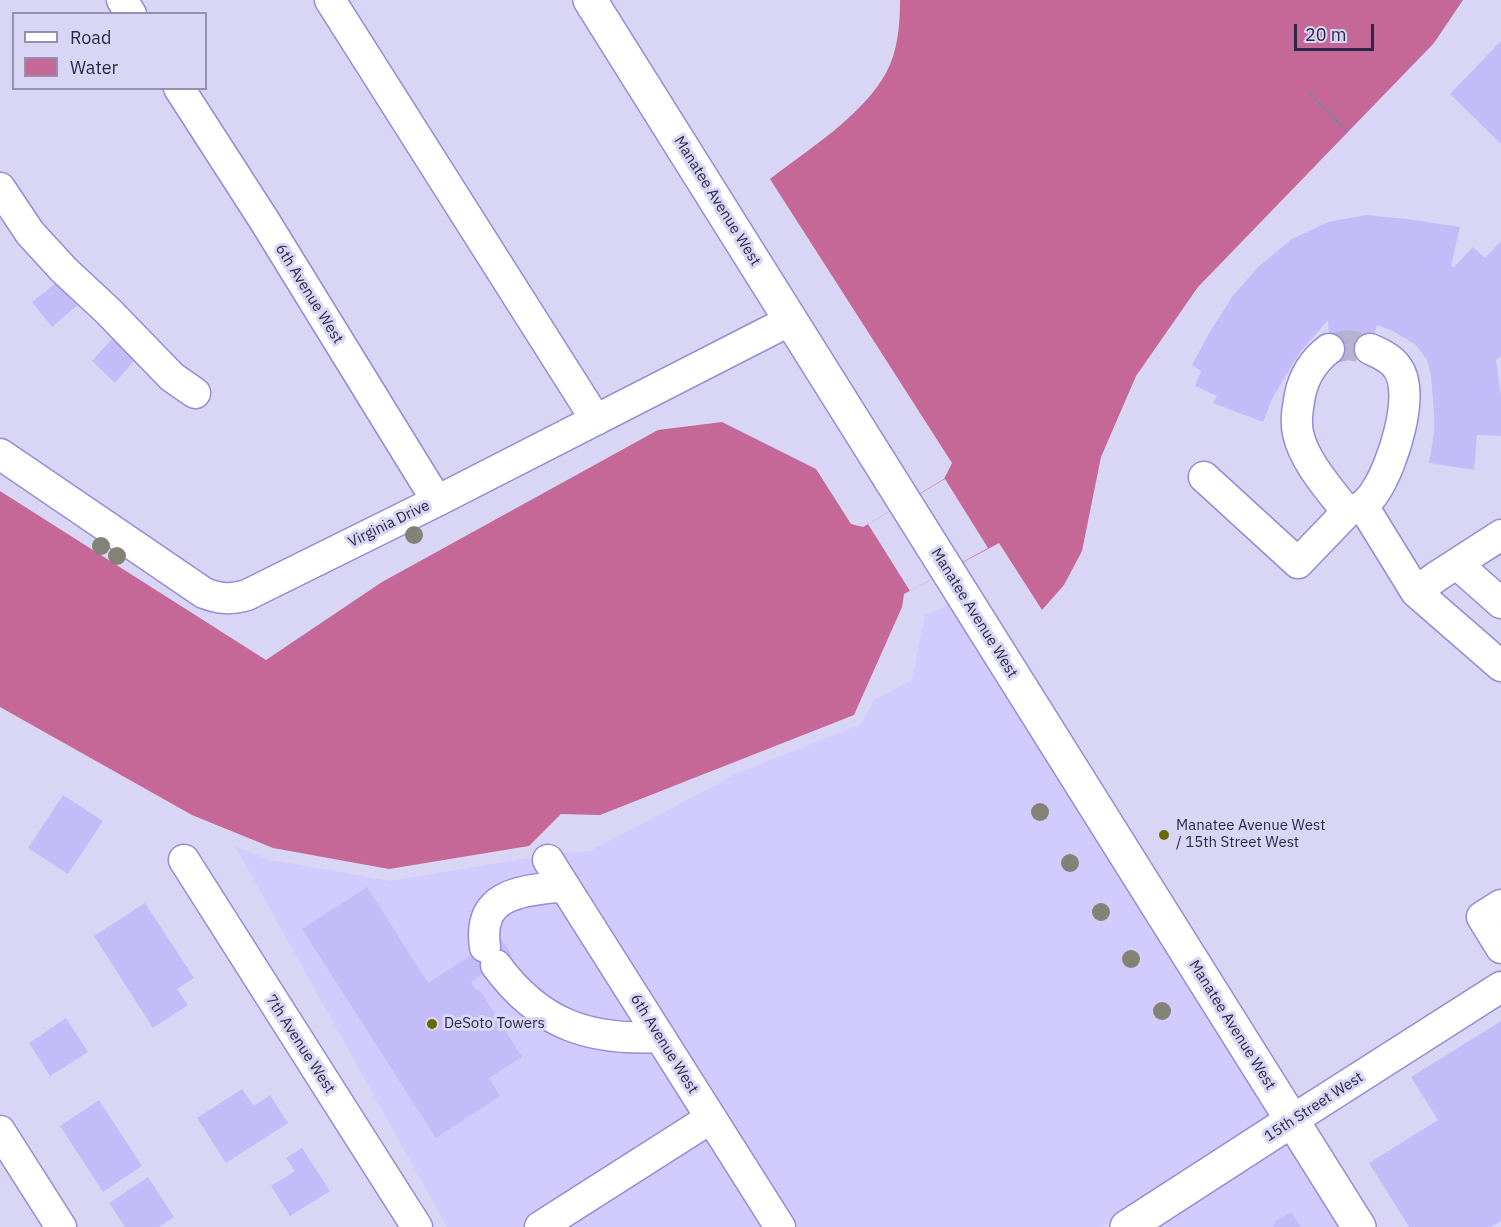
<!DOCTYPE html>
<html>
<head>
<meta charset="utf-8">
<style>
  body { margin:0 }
  #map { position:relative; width:1501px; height:1227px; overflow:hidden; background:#d9d6f5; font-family:"IBM Plex Sans",sans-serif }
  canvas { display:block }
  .legend { position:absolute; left:12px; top:12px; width:195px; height:78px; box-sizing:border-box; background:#d9d6f5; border:2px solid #9490af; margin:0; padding:8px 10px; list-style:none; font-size:18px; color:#2c2745 }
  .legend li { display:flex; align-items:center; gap:12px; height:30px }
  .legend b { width:30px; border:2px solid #9490af }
  .scale { position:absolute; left:1294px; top:24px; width:80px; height:27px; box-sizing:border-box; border:3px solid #2c2745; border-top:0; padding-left:8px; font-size:18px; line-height:21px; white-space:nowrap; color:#2c2745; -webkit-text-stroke:4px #d9d6f5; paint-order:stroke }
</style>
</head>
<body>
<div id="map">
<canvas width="1501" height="1227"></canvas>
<ul class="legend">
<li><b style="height:8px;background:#fff"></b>Road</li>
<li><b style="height:16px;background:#c56797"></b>Water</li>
</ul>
<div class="scale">20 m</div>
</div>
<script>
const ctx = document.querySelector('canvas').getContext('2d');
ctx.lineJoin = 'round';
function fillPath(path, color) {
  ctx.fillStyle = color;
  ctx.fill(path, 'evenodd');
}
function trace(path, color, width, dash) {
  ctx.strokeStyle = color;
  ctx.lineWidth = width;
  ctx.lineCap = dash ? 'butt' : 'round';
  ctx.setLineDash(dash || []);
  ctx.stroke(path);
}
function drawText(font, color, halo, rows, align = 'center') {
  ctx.font = font + ' "IBM Plex Sans",sans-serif';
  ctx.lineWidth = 6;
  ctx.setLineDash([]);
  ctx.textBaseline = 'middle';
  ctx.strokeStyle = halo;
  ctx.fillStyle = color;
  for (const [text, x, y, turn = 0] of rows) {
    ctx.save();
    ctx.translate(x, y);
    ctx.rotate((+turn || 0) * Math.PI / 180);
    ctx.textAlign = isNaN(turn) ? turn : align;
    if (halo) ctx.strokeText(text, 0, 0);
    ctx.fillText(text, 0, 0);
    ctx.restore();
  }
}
const built = new Path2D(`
  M951 604 1271 1117 1102 1227H798L562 853 590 851 738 773 861 724 874 700 912 680 925 615Z
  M235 846 267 859 390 881 529 858 762 1227H447Z
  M1286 1140 1340 1227H1152Z`);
const water = new Path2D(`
  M900 0H1463L1434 43 1198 287 1136 376 1101 457 1082 551 1064 585 1042 610 999 543 904 594 902 607 854 715 600 815 561 814 529 846 389 869 273 848 192 815 0 707V491L266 660 382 582 658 430 722 422 816 469 851 524 863 527 944 479 952 463 770 179C809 149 862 116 886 73 898 51 900 24 900 0Z`);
const pier = new Path2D(`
  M945 479 988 548 910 591 868 524Z`);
const building = new Path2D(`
  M1501 41V144L1450 94Z
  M1366 215 1407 219 1460 227 1451 266 1454 267 1473 247 1485 258 1501 241V356L1496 360 1501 395V436L1477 435 1474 470 1429 463 1434 433V414L1431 375 1427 360 1416 345 1391 330 1377 325 1366 362 1348 358H1330L1328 320 1300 352 1272 399 1263 422 1213 403 1217 396 1195 386 1201 371 1192 365 1211 330 1232 297 1258 267 1292 239 1328 222Z
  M60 280 79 304 52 327 32 302Z
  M112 339 135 360 115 383 92 361Z
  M63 795 103 821 68 874 28 848Z
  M367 887 428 983 500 937 512 955 471 982 477 991 479 989 522 1057 489 1078 500 1096 436 1138 302 929Z
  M145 903 194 978 177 989 188 1005 153 1028 94 936Z
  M66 1018 88 1052 50 1076 29 1043Z
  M1501 1021V1221L1491 1227H1409L1369 1163 1438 1120 1411 1077Z
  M242 1089 254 1106 270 1095 288 1123 226 1163 197 1118Z
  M99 1100 142 1166 103 1192 60 1126Z
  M302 1148 330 1191 290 1216 271 1186 295 1171 286 1158Z
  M148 1177 174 1217 159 1227H125L109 1203Z
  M1291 1212 1301 1227H1273L1276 1221Z`);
const minorTunnel = new Path2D(`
  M1329 349 1348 345 1370 349`);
const path = new Path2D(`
  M1310 94 1348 132`);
const minor = new Path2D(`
  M122 0 131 14
  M330 0 596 420
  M179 88 264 220 437 501
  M0 188 30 233 64 270 108 311 172 377 195 393
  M1329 349C1313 361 1304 376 1300 395 1298 407 1295 420 1298 433 1303 460 1330 490 1347 512
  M0 454 204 593C220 599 230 600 247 595L437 501 791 320
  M1204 477 1298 563 1347 512 1363 506 1416 592 1501 666
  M1363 506C1367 502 1372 497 1375 492 1392 467 1417 393 1397 367 1391 358 1379 353 1370 349
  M1457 564 1501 603
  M1416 592 1436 577 1501 535
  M184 860 417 1227
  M548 860 780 1227
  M1501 905 1482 917 1501 948
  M485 947C477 892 523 891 564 886
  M496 965C539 1024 589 1041 660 1037
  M1291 1121 1501 987
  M0 1131 61 1227
  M540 1227 711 1118`);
const major = new Path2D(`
  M590 0 1359 1227
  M1127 1227 1291 1121`);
const trees = [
  [414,535],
  [101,546],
  [117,556],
  [1040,812],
  [1070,863],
  [1101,912],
  [1131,959],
  [1162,1011]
];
const markers = [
  [1164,835,6,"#686804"],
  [432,1024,6,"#686804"]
];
const streetNames = [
  ["Manatee Avenue West",717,201,58],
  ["6th Avenue West",309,294,58],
  ["Virginia Drive",389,524,-26],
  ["Manatee Avenue West",974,613,58],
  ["Manatee Avenue West",1232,1025,58],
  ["7th Avenue West",300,1044,57],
  ["6th Avenue West",664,1044,58],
  ["15th Street West",1314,1107,-33]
];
const poiNames = [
  ["Manatee Avenue West",1176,826],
  ["/ 15th Street West",1176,843],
  ["DeSoto Towers",444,1024]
];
fillPath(built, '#d1cbfe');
fillPath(water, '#c56797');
fillPath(pier, '#d9d6f5');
fillPath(building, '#c3bcf9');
trace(minorTunnel, '#b6b3d2', 30, [30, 15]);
trace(minor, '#968bd4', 33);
trace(major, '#968bd4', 36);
trace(path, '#8581a0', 4, [3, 3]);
trace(minor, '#fff', 30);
trace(major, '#fff', 33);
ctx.fillStyle = '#848277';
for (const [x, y] of trees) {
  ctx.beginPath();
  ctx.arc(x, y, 9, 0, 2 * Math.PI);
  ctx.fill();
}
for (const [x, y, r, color] of markers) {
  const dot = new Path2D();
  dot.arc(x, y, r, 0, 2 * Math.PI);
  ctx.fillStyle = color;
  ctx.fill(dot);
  trace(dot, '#d9d6f5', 2);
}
drawText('15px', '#2c2745', '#d9d6f5', streetNames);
drawText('15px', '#2c2745', '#d9d6f5', poiNames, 'left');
</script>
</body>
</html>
